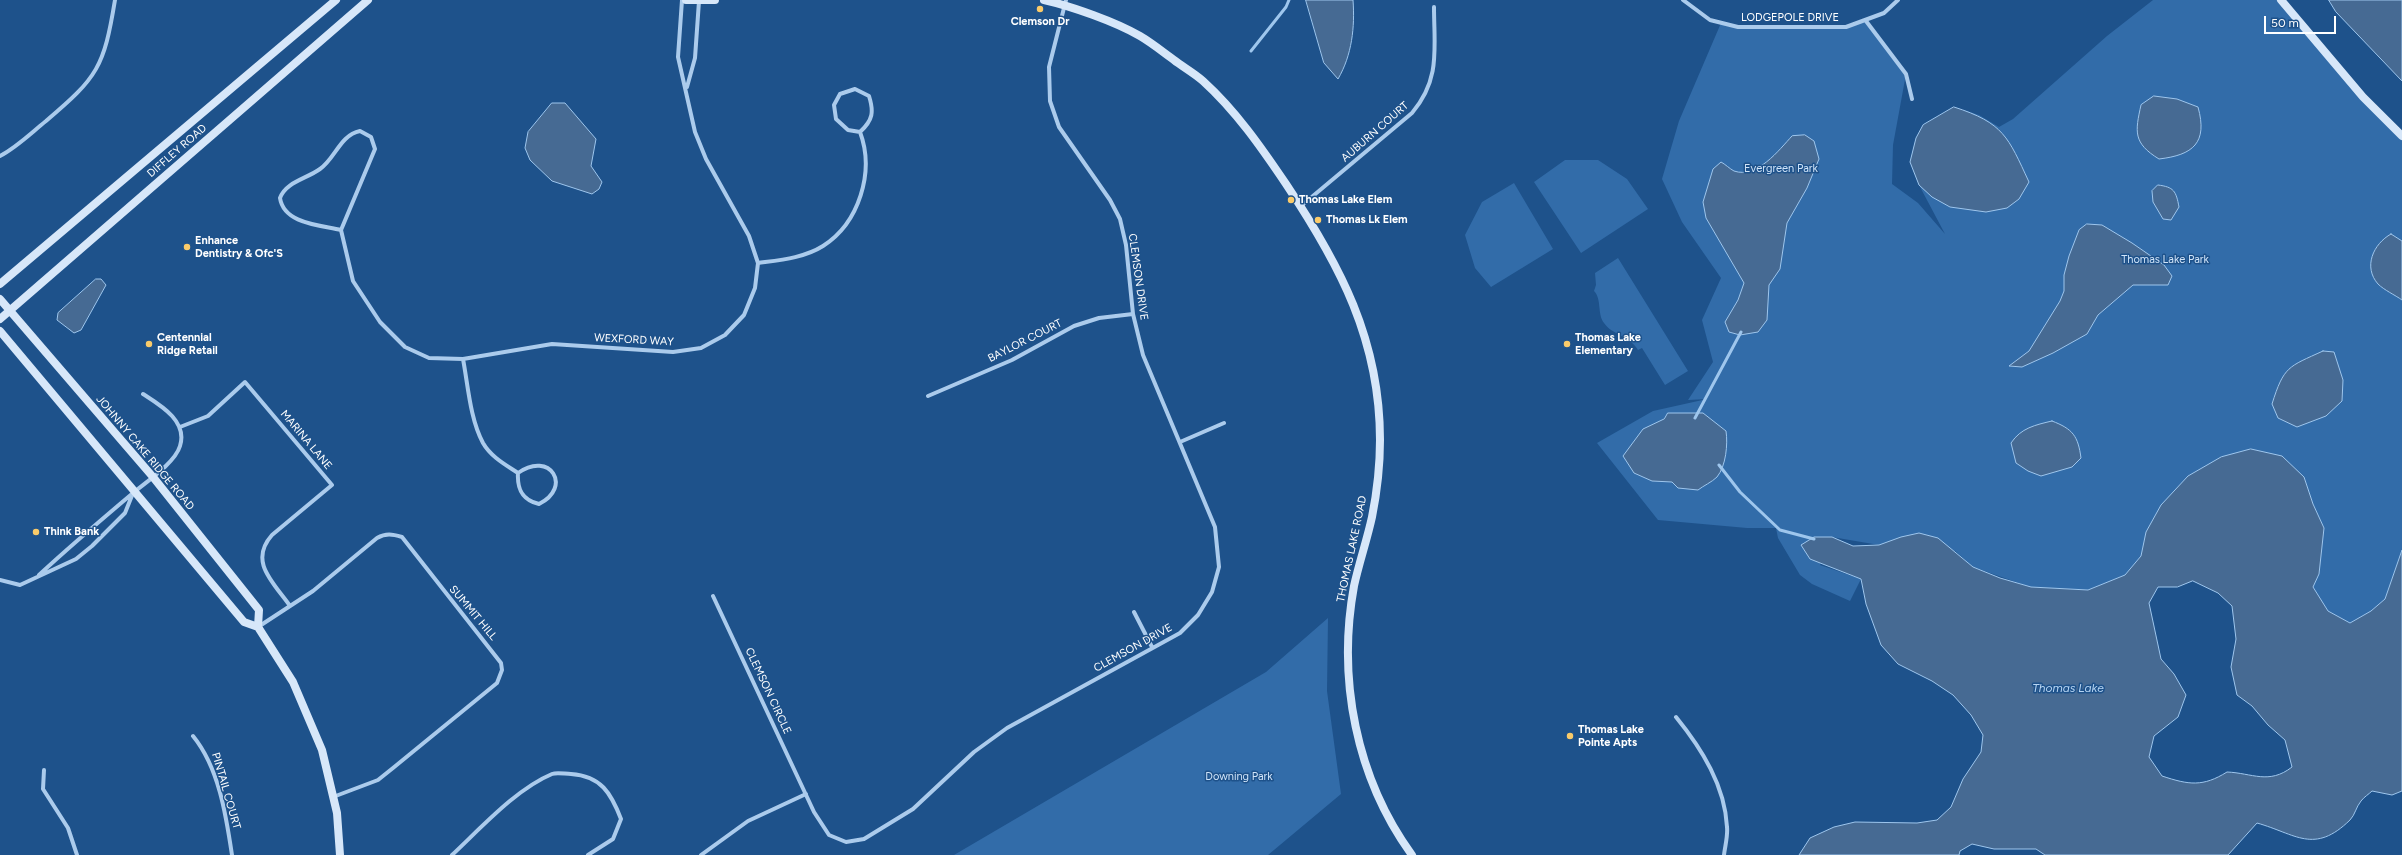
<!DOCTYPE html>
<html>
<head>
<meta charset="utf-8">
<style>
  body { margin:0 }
  #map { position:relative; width:2402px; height:855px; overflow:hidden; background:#1e528b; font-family:Figtree,sans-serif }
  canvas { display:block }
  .scale { position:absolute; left:2264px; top:16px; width:72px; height:18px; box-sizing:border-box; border:2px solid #fff; border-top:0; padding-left:5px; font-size:12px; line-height:14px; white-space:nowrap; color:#fff; -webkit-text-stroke:3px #1e528b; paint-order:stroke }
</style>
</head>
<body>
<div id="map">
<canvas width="2402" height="855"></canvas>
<div class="scale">50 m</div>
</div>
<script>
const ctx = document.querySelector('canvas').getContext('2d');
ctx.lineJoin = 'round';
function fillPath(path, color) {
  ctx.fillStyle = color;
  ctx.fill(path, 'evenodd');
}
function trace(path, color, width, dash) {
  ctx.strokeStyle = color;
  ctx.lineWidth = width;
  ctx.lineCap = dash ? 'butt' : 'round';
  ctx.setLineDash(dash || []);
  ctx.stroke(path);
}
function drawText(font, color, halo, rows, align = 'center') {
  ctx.font = font + ' Figtree,sans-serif';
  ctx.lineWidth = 3;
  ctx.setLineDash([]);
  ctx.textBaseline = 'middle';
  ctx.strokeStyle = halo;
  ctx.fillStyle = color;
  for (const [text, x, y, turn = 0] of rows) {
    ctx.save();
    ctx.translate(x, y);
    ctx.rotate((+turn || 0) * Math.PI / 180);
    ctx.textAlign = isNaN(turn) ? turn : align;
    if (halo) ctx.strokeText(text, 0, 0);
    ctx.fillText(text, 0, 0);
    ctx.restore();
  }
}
const green = new Path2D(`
  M2153 0H2283L2402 136V241L2391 235 2378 284 2402 300V550L2385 599 2371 611 2350 623 2328 611 2313 587 2319 574 2324 528 2313 504 2146 532 2141 556 2125 575 2088 590 2030 587 1973 567 1955 551 1879 545 1832 537 1820 565 1861 579 1850 601 1812 584 1800 575 1778 538 1776 528H1747L1658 520 1597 443 1653 411 1707 399 1688 400 1713 362 1702 320 1721 278 1682 222 1662 179 1679 121 1721 23 1746 27H1846L1866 21 1906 74 1893 145 1892 184 1918 203 1945 234 1919 185 1910 162 1954 107 1979 115 1999 127 2013 119 2107 36Z
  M1565 160H1598L1627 179 1648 209 1581 253 1534 182Z
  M1514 183 1553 249 1491 287 1475 268 1465 235 1482 202Z
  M1618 258 1688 371 1665 385 1642 348 1638 350C1629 335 1612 335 1604 323 1597 314 1602 299 1594 291L1596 285 1595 273Z
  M1328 618 1327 691 1341 794 1268 855H954L1266 672Z`);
const water = new Path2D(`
  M1306 0H1353C1355 27 1352 55 1338 79L1324 63Z
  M2329 0H2402V81L2336 12Z
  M2154 96 2177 99 2198 107C2208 143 2193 155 2159 159 2133 143 2135 132 2141 105Z
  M552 103H565L596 139 591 166 602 182 599 189 592 194 552 181 530 160 525 148 528 132Z
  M1954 107C2004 123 2008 137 2029 182L2019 199 2007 208 1986 212 1950 207 1932 197 1919 185 1910 162 1916 138 1923 125Z
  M1805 135 1814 141 1819 159 1807 188 1787 223 1780 269 1769 285 1767 320 1758 332 1740 335 1729 332 1725 322 1738 300 1744 283 1706 218 1703 202 1713 169 1721 162C1725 164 1730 169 1734 171 1757 179 1779 150 1792 136Z
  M2158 185C2174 187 2176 191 2179 207L2171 220 2163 219 2153 202 2152 191Z
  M2087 224 2102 225 2132 243 2164 265 2172 276 2168 285H2133L2098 315 2087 334 2053 353 2022 367 2009 366 2029 351 2060 301 2064 291V275L2069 256 2079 230Z
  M2391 234 2402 241V300C2395 295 2384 290 2378 284 2363 267 2373 244 2391 234Z
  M96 279H101L106 285 81 330 74 333 57 320 58 313Z
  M2323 351 2334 352 2343 380 2342 401 2326 416 2297 427 2278 418 2272 404C2284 366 2288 367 2323 351Z
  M1668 413H1703L1726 431C1728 444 1726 466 1717 477 1712 482 1703 486 1698 490L1678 488 1672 482 1652 481 1634 473 1623 456 1643 429 1664 419Z
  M2052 421C2073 429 2078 436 2081 458L2072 467 2041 476 2028 471 2016 463 2011 443C2021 428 2035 425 2052 421Z
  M2251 449 2282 456 2304 477 2313 504 2324 528 2319 574 2313 587 2328 611 2350 623 2371 611 2385 599 2402 550V791L2392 795 2372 791C2369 794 2364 797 2361 801 2356 807 2355 815 2350 820 2314 855 2296 834 2257 823L2228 855H2045L2036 849H1994L1972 844 1960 851 1959 855H1799L1810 838 1834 827 1855 822 1917 823 1937 820 1951 807 1963 779 1981 752 1983 735 1971 715 1953 695 1932 681 1898 664 1881 645 1866 604 1861 579 1810 559 1801 545 1814 537H1832L1853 546 1879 545 1901 537 1919 533 1938 538 1973 567 2000 578 2031 587 2088 590 2125 575 2141 556 2146 532 2161 505 2188 476 2221 457ZM2193 581 2218 593 2232 606 2236 639 2231 667 2237 695 2252 706 2268 725 2285 740 2292 767C2269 785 2252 773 2227 772 2203 787 2189 785 2162 776L2149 757 2154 736 2178 717 2186 695 2174 674 2161 659 2149 603 2158 587H2177Z`);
const stream = new Path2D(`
  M1251 51 1286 7 1289 0
  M1695 418 1741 332
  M1719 465 1740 492 1780 530 1814 539`);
const street = new Path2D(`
  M1683 0 1710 20 1738 27H1846L1884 13 1898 0
  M1866 21 1906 74 1912 99
  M687 87 695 58 699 1
  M0 156C17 147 31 133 46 121 98 77 104 67 115 0
  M1301 206 1412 113C1441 79 1434 48 1434 7
  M341 230C320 225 284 224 280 198 286 182 306 179 320 169 335 159 340 135 360 131L371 137 375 149 341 230 353 281 380 322 405 347 429 358 463 359 552 344 673 352 701 348 725 335 744 315 755 288 758 263 749 236 706 159 695 132 678 57 682 0
  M758 263C780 260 804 258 823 246 859 223 875 172 860 132 873 120 874 112 869 96L855 89 840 94 834 105 836 119 848 130 860 132
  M463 359C468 385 470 419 483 443 491 457 506 465 518 473 517 489 522 500 539 504 573 487 550 450 518 473
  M928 396 1012 360 1074 326 1099 318 1133 314
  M180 427 208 416 245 382 332 485 272 535C248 562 274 583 290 606
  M1180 442 1224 423
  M39 575C69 547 101 520 133 493 146 482 175 463 180 446 188 421 160 405 143 394
  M0 580 20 585 76 559 92 546 125 513 133 493
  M713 596 814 812 829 835 846 842 864 839 913 809 974 752 1007 728 1180 633 1198 615 1212 592 1219 567 1215 527 1143 355 1133 314 1126 245 1120 219 1110 200 1059 127 1050 101 1049 67 1066 0
  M1134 612 1152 647
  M258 627 313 591 377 538C386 533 392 534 402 537L501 663 502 670 497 683 393 768 378 780 333 797
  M1676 717C1702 749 1725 786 1727 827 1728 836 1725 846 1724 855
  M193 736C219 768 226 815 232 855
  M44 770 43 789 68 828 77 855
  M452 855C481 828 516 789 552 774 557 772 565 774 571 774 601 776 611 793 621 819L613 839 588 855
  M701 855 748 821 806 794`);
const secondary = new Path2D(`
  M686 0H715
  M1044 0C1071 6 1116 22 1140 36 1152 43 1163 52 1174 60 1183 67 1194 73 1203 81 1236 111 1261 147 1286 184 1340 265 1380 340 1380 440 1380 465 1377 492 1372 517 1367 540 1359 563 1354 586 1337 679 1356 778 1412 855
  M2281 0 2363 97 2402 136
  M0 284 336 0
  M0 299 153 477 259 610 258 627 293 682 322 750 337 813 340 855
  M0 319 368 0
  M0 331 244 622 258 627`);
const markers = [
  [1040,9,4,"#facb6a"],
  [1291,200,4,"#facb6a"],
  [1318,220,4,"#facb6a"],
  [187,247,4,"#facb6a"],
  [149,344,4,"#facb6a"],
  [1567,344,4,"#facb6a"],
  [36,532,4,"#facb6a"],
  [1570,736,4,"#facb6a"]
];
const streetNames = [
  ["LODGEPOLE DRIVE",1790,18],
  ["AUBURN COURT",1375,132,-41],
  ["DIFFLEY ROAD",177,151,-41],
  ["CLEMSON DRIVE",1138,277,82],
  ["WEXFORD WAY",634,340,3],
  ["BAYLOR COURT",1025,341,-27],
  ["MARINA LANE",306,440,50],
  ["JOHNNY CAKE RIDGE ROAD",145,453,50],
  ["THOMAS LAKE ROAD",1352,549,-78],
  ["SUMMIT HILL",473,613,50],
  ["CLEMSON DRIVE",1133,648,-29],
  ["CLEMSON CIRCLE",768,691,65],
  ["PINTAIL COURT",226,791,74]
];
const poiNames = [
  ["Clemson Dr",1040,22,"center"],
  ["Thomas Lake Elem",1299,200],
  ["Thomas Lk Elem",1326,220],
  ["Enhance",195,241],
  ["Dentistry & Ofc'S",195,254],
  ["Centennial",157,338],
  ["Ridge Retail",157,351],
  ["Thomas Lake",1575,338],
  ["Elementary",1575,351],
  ["Think Bank",44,532],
  ["Thomas Lake",1578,730],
  ["Pointe Apts",1578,743]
];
const parkNames = [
  ["Evergreen Park",1781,169],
  ["Thomas Lake Park",2165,260],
  ["Downing Park",1239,777]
];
const waterNames = [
  ["Thomas Lake",2068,688]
];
fillPath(green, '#326ca9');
fillPath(water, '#466a93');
trace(water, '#9ec6ed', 1);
trace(stream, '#9ec6ed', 3);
trace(street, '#abcbec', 4);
trace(secondary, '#d7e7f9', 8);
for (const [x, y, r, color] of markers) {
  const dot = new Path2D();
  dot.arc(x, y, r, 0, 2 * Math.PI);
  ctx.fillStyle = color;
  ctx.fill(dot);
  trace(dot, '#1e528b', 1.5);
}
drawText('11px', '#fff', '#1e528b', streetNames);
drawText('bold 11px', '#fff', '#1e528b', poiNames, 'left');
drawText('11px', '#d0e4f9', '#1e528b', parkNames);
drawText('italic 12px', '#b7d5f3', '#1e528b', waterNames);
</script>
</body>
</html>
